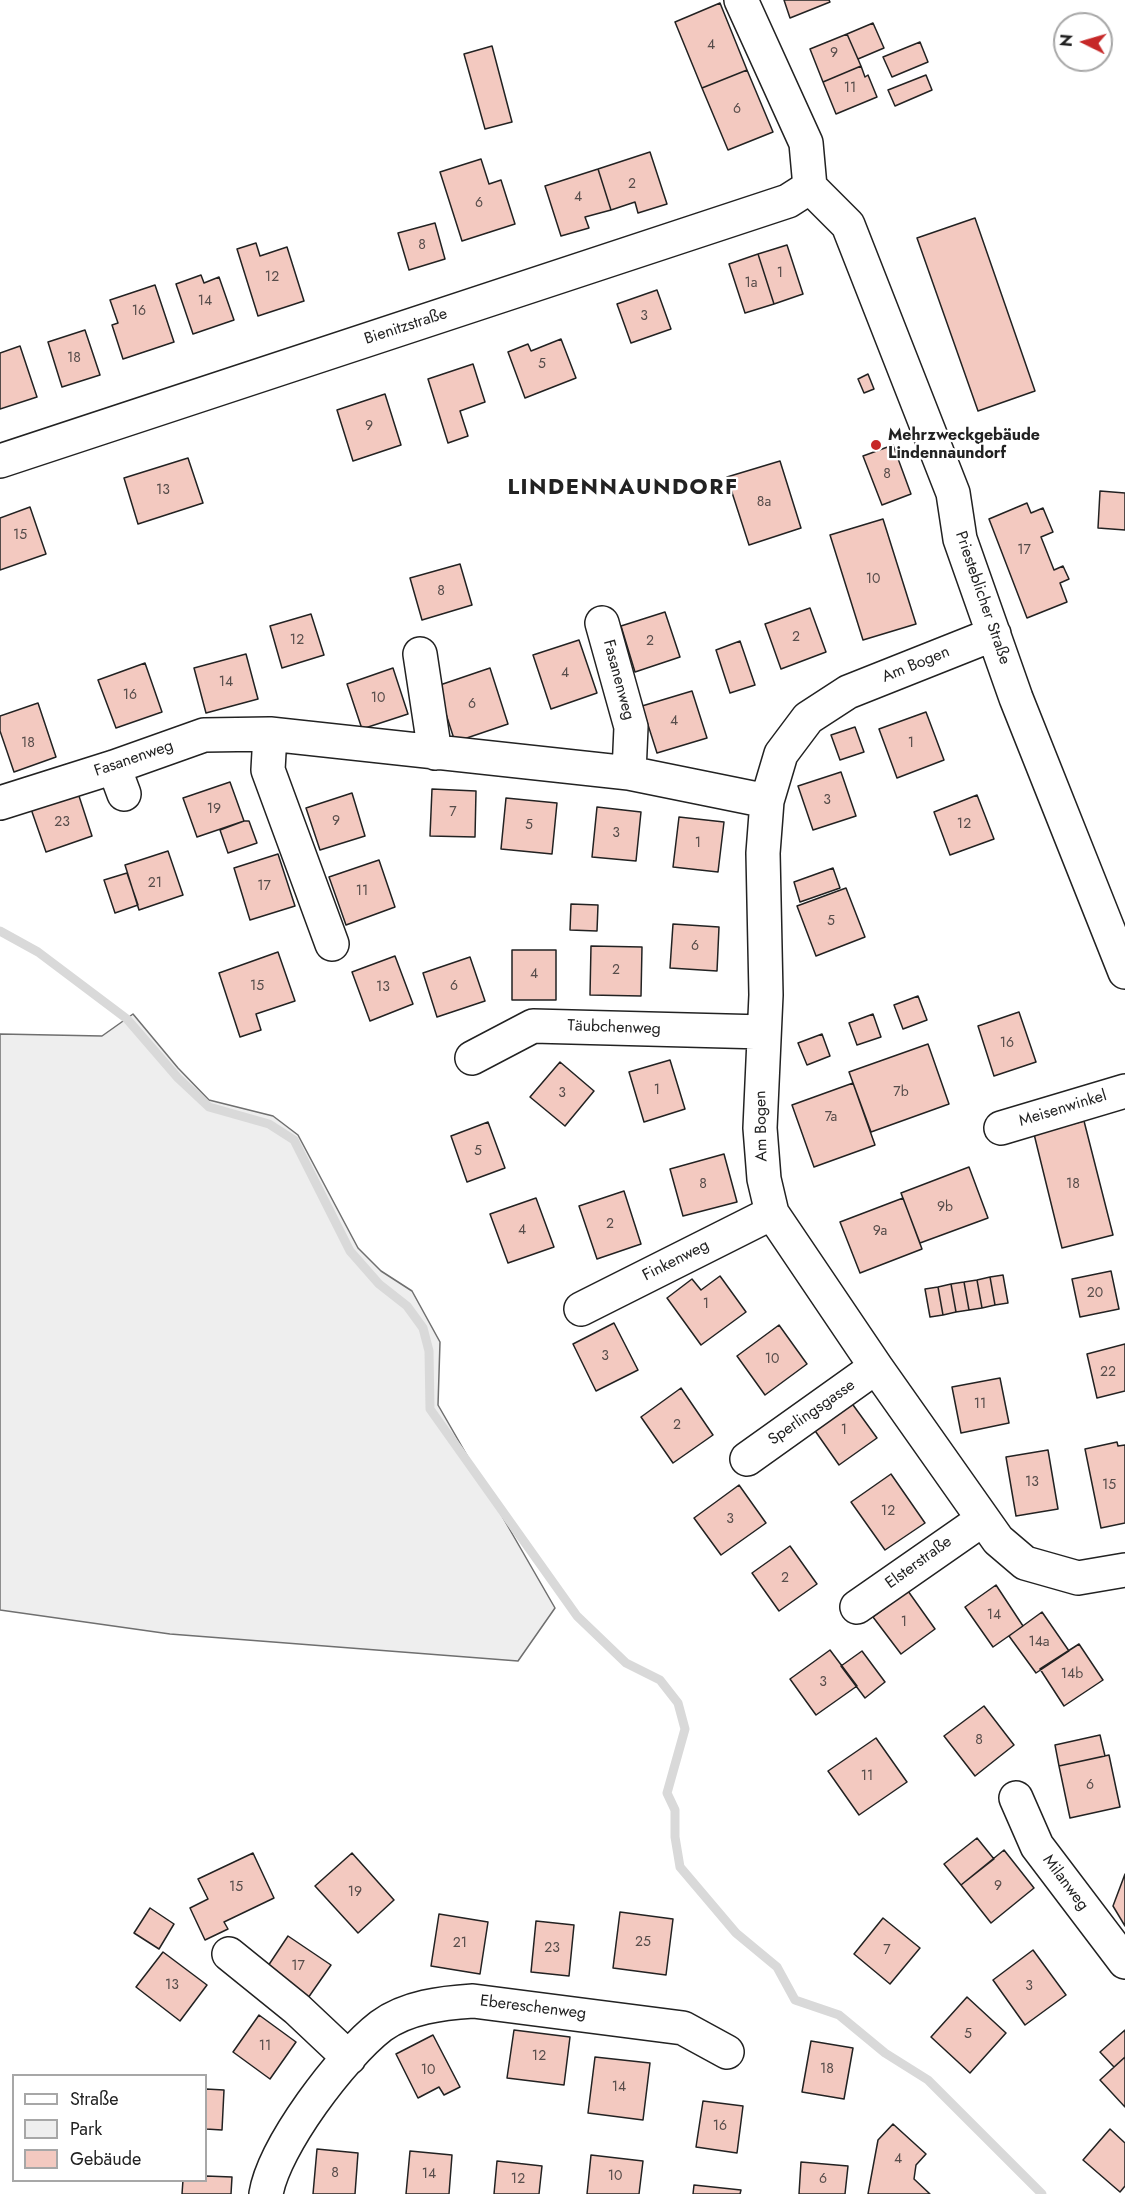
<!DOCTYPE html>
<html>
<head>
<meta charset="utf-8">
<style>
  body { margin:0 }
  #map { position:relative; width:1125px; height:2194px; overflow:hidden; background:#fff; font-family:Jost,sans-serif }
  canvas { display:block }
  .legend { position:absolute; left:12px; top:2074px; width:195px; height:108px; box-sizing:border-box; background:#fff; border:2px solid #a7a7a7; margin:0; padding:8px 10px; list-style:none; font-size:18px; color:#222 }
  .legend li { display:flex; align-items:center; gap:12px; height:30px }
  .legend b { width:30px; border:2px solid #a7a7a7 }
  .north { position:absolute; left:1053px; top:12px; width:60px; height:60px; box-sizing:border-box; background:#fff; border:2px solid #a7a7a7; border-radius:50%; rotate:275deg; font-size:16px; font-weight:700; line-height:24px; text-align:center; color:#222 }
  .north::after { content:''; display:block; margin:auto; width:21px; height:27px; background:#c62828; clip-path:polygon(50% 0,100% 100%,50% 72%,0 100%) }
</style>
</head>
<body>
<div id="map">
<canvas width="1125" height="2194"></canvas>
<ul class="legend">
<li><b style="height:8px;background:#fff"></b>Straße</li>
<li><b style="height:16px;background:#eee"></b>Park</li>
<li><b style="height:16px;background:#f3c9c0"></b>Gebäude</li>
</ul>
<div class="north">N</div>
</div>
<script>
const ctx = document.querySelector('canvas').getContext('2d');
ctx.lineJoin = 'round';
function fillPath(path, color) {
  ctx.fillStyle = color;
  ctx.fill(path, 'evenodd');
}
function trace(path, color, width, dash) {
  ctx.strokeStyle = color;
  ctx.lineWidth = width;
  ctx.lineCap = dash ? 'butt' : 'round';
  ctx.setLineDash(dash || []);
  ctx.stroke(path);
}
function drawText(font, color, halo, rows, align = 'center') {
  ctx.font = font + ' Jost,sans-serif';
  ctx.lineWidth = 4.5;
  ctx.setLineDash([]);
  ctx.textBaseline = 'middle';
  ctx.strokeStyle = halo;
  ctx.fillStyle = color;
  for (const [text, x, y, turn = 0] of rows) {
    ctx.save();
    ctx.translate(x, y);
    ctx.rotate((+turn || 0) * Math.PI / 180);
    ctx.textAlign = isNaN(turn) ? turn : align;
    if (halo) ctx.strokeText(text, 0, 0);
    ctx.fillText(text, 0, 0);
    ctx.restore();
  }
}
const green = new Path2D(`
  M133 1014 178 1068 209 1100 273 1116 298 1135 358 1248 381 1271 412 1291 440 1342 438 1405 555 1608 518 1661 170 1634 0 1610V1034L102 1036Z`);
const stream = new Path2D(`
  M0 931 38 952 127 1019 178 1078 209 1107 269 1124 294 1140 350 1251 379 1284 407 1306 423 1328 429 1351 430 1409 577 1616 626 1663 660 1680 678 1703 685 1729 667 1793 675 1810V1837L680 1867 736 1933 777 1967 795 2000 839 2015 885 2053 928 2080 1042 2194`);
const building = new Path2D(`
  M784 0H829L830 2 790 18Z
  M720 3 747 70 702 88 675 22Z
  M873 23 884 48 858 59 847 34Z
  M847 34 861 66 823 82 810 49Z
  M920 42 928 62 892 77 883 57Z
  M492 46 512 122 485 129 464 54Z
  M861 66 865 77 868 75 877 97 836 114 823 82Z
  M747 70 773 132 728 150 702 88Z
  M926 75 932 90 895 106 888 90Z
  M650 152 667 204 638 213 635 202 611 210 598 169Z
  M481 159 489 184 501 180 515 224 462 241 440 172Z
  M598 169 611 210 585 217 589 228 561 236 545 186Z
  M975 218 1035 391 978 411 917 238Z
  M435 223 445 259 409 270 398 233Z
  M256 243 260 256 287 247 304 301 258 316 237 249Z
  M787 245 803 294 774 304 758 254Z
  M758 254 774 304 745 313 729 264Z
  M201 275 204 283 219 277 234 320 193 334 176 284Z
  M155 285 174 342 123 359 112 325 118 323 110 300Z
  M657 290 671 329 631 343 617 304Z
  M85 330 100 375 62 387 48 342Z
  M561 339 576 378 525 398 508 352 528 344 531 351Z
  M20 346 37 397 0 409V353Z
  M473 364 485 402 460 411 468 436 448 443 428 379Z
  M868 374 874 389 864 393 858 379Z
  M385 394 401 445 353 461 337 410Z
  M893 445 911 494 882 505 863 456Z
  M188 458 203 503 138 524 124 478Z
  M780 461 801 528 749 545 727 477Z
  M1100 491 1125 493V530L1098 528Z
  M1027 503 1031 513 1043 508 1053 532 1041 537 1054 570 1063 566 1069 579 1060 583 1067 602 1027 618 989 519Z
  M30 507 46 554 0 570V518Z
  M883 519 916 624 863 640 830 535Z
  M460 564 472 605 422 620 410 578Z
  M810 608 826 652 781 669 765 624Z
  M665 612 680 657 635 672 621 626Z
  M311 614 324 655 282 668 270 626Z
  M579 640 597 693 551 709 533 655Z
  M740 641 755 685 730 693 716 650Z
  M246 654 258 699 206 713 194 668Z
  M145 663 162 712 116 728 98 680Z
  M393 668 408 714 362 729 347 684Z
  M490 668 508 724 455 742 437 686Z
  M692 691 707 738 657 753 642 706Z
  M38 703 56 757 14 772 0 731V716Z
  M926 712 944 760 897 778 879 729Z
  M855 727 864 752 840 760 831 735Z
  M841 772 856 816 813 830 798 786Z
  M230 782 244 821 197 837 183 798Z
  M432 789 476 791 475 837 430 836Z
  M78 793 92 836 46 852 31 809Z
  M352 793 365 836 320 850 306 808Z
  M977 795 994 839 950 855 934 812Z
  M506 798 557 803 552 854 501 849Z
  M597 807 641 812 636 861 592 857Z
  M679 817 724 822 718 872 673 867Z
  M244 821H249L257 843 228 853 220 830Z
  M168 851 183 895 139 910 125 865Z
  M278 854 295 906 250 920 234 868Z
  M379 860 395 907 346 925 329 877Z
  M833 868 840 888 800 902 794 882Z
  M127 873 138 905 115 913 104 880Z
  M846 888 865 937 816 956 797 906Z
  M571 904 598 905 597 931 570 930Z
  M673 924 719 927 717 971 670 968Z
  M591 946 642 947 641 996 590 995Z
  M512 950H556V1000H512Z
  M278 952 295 1001 256 1014 261 1030 240 1037 219 973Z
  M395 956 413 1004 370 1021 352 972Z
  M470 957 485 1001 437 1017 423 973Z
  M918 996 927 1020 903 1029 894 1005Z
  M1019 1012 1036 1062 994 1076 978 1026Z
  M873 1014 881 1037 857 1045 849 1023Z
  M822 1034 830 1056 807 1065 798 1043Z
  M928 1044 949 1104 871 1132 849 1072Z
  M670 1060 685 1109 644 1122 629 1072Z
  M560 1062 594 1091 565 1126 530 1097Z
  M853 1083 875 1145 814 1167 792 1105Z
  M1084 1121 1113 1235 1062 1248 1034 1134Z
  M488 1122 505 1168 467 1182 451 1136Z
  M724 1154 737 1202 683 1216 670 1169Z
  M969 1167 988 1218 920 1243 901 1193Z
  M624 1191 641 1244 597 1259 579 1206Z
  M536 1198 554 1247 508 1263 490 1214Z
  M903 1198 922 1249 860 1273 840 1222Z
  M1111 1271 1119 1309 1080 1317 1072 1279Z
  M1003 1275 1008 1303 995 1305 990 1277Z
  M720 1276 746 1312 701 1345 667 1298 692 1279 701 1290Z
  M990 1277 995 1305 982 1308 977 1280Z
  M977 1280 982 1308 969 1310 964 1282Z
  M964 1282 969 1310 956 1312 951 1284Z
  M951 1284 956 1312 943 1315 938 1287Z
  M938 1287 943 1315 930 1317 925 1289Z
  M614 1323 638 1370 596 1391 573 1344Z
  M779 1325 807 1364 765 1395 737 1356Z
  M1125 1344V1391L1097 1398 1087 1354Z
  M1000 1378 1009 1423 961 1433 952 1387Z
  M681 1388 713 1435 673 1463 641 1417Z
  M848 1398 877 1438 839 1465 811 1425Z
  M1117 1442 1118 1446 1125 1445V1523L1101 1528 1085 1449Z
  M1048 1450 1058 1509 1016 1516 1006 1457Z
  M891 1474 925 1523 885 1550 851 1502Z
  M739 1485 766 1523 721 1555 694 1518Z
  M790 1546 817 1584 779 1611 752 1573Z
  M996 1585 1023 1626 993 1647 965 1607Z
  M908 1591 935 1629 901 1654 873 1617Z
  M1042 1612 1069 1651 1036 1673 1009 1636Z
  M1079 1644 1103 1680 1064 1706 1040 1669Z
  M830 1650 857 1686 816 1715 790 1679Z
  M862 1651 885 1682 865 1698 841 1666Z
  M984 1706 1014 1745 975 1776 944 1736Z
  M1100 1735 1105 1756 1059 1766 1055 1745Z
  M876 1738 907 1782 859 1815 828 1771Z
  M1109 1755 1120 1807 1070 1818 1059 1766Z
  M977 1838 994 1859 961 1885 944 1864Z
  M1004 1850 1034 1888 991 1923 961 1885Z
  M253 1853 274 1898 224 1922 228 1929 205 1940 190 1908 208 1899 198 1879Z
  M352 1853 394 1900 358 1933 315 1886Z
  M1125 1874V1926L1113 1906Z
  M150 1908 174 1924 159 1949 134 1933Z
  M620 1912 673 1919 666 1975 613 1968Z
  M439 1914 488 1922 480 1974 431 1966Z
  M883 1918 920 1948 890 1984 854 1954Z
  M536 1921 574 1925 569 1976 531 1972Z
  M288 1936 331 1965 308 1998 266 1969Z
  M1033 1950 1066 1995 1025 2025 993 1980Z
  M163 1952 207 1985 180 2021 136 1987Z
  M967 1997 1006 2033 970 2073 931 2037Z
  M259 2015 296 2042 270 2079 233 2052Z
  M514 2030 570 2037 564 2085 507 2078Z
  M1125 2030V2057L1114 2067 1100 2052Z
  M433 2035 460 2087 444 2095 439 2087 418 2098 396 2054Z
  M811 2041 853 2048 844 2099 802 2092Z
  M595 2057 650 2063 643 2120 588 2113Z
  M1125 2057V2107L1100 2080Z
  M206 2089 224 2090 222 2130 206 2129Z
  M703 2101 743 2106 737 2153 696 2147Z
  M893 2124 926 2154 916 2165 914 2179 930 2194H868L878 2140Z
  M1110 2129 1125 2143V2186L1120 2192 1083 2160Z
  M317 2149 358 2153 355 2194H313Z
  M410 2151 452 2155 449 2194H406Z
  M591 2155 643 2161 639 2194H587Z
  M497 2161 542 2166 539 2194H494Z
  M801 2162 848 2166 845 2194H799Z
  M206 2176 232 2177 231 2194H182L183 2180H206Z
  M694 2185 741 2190 740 2194H693Z`);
const minor = new Path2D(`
  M741 0 806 143 810 187 848 225 953 493 960 539 1016 698 1125 972
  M0 461 788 201 810 187
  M602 623 631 727 629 773
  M994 634 848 692 808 718 781 754 767 801 763 853 766 995 760 1128 764 1179 772 1213 876 1367 998 1540 1025 1563 1078 1578 1125 1570
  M420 654 435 753
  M270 734 268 770 332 944
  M114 767 124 794
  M0 803 114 767 204 735 270 734 629 773 767 801
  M472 1058 533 1026 764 1032
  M1001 1128 1125 1091
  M581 1309 772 1213
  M747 1459 876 1367
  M857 1607 982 1520
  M1016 1798 1037 1846 1125 1962
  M229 1954 297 2009 349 2058
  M266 2194C274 2146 342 2056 381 2026 407 2007 442 2003 473 2001L683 2028 727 2052`);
const markers = [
  [876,445,6,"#c62828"]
];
const numberNames = [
  ["4",711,46],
  ["9",834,54],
  ["11",850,89],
  ["6",737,110],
  ["2",632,185],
  ["4",578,198],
  ["6",479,204],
  ["8",422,246],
  ["1",780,274],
  ["12",272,278],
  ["1a",751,284],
  ["14",205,302],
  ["16",139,312],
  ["3",644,317],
  ["18",74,359],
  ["5",542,365],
  ["9",369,427],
  ["8",887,475],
  ["13",163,491],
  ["8a",764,503],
  ["15",20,536],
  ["17",1024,551],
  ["10",873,580],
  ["8",441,592],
  ["2",796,638],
  ["12",297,641],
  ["2",650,642],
  ["4",565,674],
  ["14",226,683],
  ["16",130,696],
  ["10",378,699],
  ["6",472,705],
  ["4",674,722],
  ["18",28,744],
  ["1",911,744],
  ["3",827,801],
  ["19",214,810],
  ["7",453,813],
  ["9",336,822],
  ["23",62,823],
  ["12",964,825],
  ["5",529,826],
  ["3",616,834],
  ["1",698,844],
  ["21",155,884],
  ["17",264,887],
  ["11",362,892],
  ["5",831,922],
  ["6",695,947],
  ["2",616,971],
  ["4",534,975],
  ["15",257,987],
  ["6",454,987],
  ["13",383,988],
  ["16",1007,1044],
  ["1",657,1091],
  ["7b",901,1093],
  ["3",562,1094],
  ["7a",831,1118],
  ["5",478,1152],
  ["8",703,1185],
  ["18",1073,1185],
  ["9b",945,1208],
  ["2",610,1225],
  ["4",522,1231],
  ["9a",880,1232],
  ["20",1095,1294],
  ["1",706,1305],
  ["3",605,1357],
  ["10",772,1360],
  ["22",1108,1373],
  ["11",980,1405],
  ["2",677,1426],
  ["1",844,1431],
  ["13",1032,1483],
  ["15",1109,1486],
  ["12",888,1512],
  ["3",730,1520],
  ["2",785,1579],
  ["14",994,1616],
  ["1",904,1623],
  ["14a",1039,1643],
  ["14b",1072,1675],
  ["3",823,1683],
  ["8",979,1741],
  ["11",867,1777],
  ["6",1090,1786],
  ["9",998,1887],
  ["15",236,1888],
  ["19",355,1893],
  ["25",643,1943],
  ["21",460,1944],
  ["23",552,1949],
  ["7",887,1951],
  ["17",298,1967],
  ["13",172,1986],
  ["3",1029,1987],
  ["5",968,2035],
  ["11",265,2047],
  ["12",539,2057],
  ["18",827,2070],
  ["10",428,2071],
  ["14",619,2088],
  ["16",720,2127],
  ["4",898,2160],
  ["8",335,2174],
  ["14",429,2175],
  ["10",615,2177],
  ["12",518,2180],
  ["6",823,2180]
];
const streetNames = [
  ["Bienitzstraße",406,327,-18],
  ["Priesteblicher Straße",982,598,71],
  ["Am Bogen",916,665,-22],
  ["Fasanenweg",618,680,75],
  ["Fasanenweg",134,759,-19],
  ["Täubchenweg",614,1028,2],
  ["Meisenwinkel",1063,1109,-17],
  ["Am Bogen",762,1126,-91],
  ["Finkenweg",676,1261,-27],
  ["Sperlingsgasse",812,1413,-35],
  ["Elsterstraße",919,1563,-36],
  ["Milanweg",1065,1883,53],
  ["Ebereschenweg",533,2008,7]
];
const poiNames = [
  ["Mehrzweckgebäude",888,436],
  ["Lindennaundorf",888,454]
];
const districtNames = [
  ["LINDENNAUNDORF",623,489]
];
fillPath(green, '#eee');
trace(green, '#6f6f6f', 1.5);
trace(stream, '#d9d9d9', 9);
fillPath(building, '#f3c9c0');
trace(building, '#222', 1.5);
trace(minor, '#222', 36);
trace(minor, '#fff', 33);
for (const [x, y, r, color] of markers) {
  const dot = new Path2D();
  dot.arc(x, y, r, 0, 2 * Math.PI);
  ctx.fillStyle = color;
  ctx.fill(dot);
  trace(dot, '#fff', 2);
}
drawText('14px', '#564c4a', null, numberNames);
drawText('16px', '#222', '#fff', streetNames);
drawText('bold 16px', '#222', '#fff', poiNames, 'left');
ctx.letterSpacing = '1.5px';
drawText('bold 22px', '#222', '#fff', districtNames);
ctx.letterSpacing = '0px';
</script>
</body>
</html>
